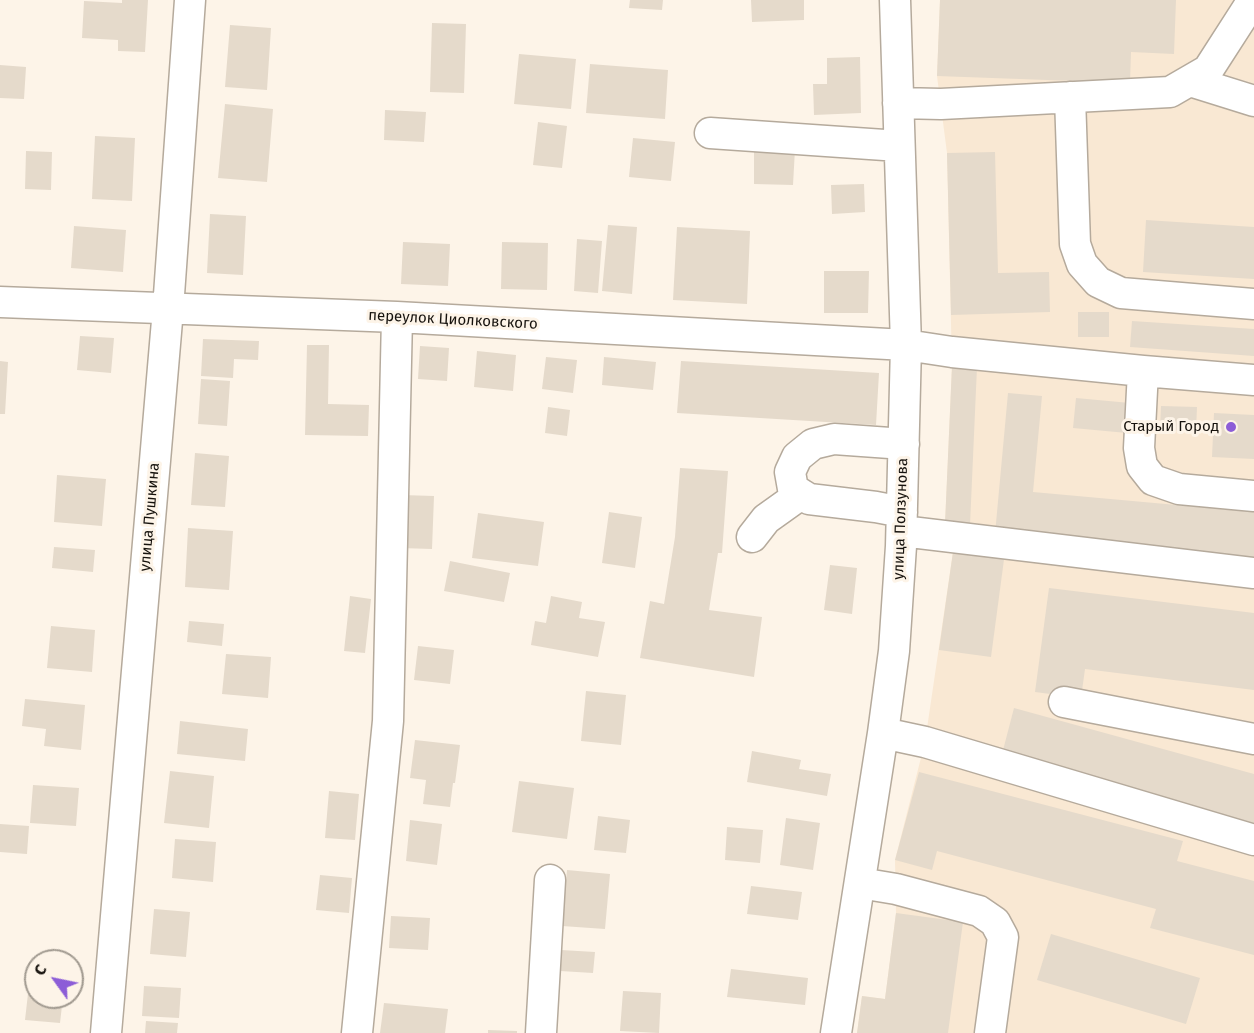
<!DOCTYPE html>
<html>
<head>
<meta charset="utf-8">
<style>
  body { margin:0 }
  #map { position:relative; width:1254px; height:1033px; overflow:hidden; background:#fdf4e8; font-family:"Fira Sans",sans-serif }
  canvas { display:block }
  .north { position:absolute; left:24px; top:949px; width:60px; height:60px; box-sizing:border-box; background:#fdf4e8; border:2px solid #a19a90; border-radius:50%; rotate:303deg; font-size:16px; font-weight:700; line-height:24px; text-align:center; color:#16120d }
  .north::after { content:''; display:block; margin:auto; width:21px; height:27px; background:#8c5dd7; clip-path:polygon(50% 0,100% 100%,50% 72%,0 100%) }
</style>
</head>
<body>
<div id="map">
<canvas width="1254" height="1033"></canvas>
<div class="north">С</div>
</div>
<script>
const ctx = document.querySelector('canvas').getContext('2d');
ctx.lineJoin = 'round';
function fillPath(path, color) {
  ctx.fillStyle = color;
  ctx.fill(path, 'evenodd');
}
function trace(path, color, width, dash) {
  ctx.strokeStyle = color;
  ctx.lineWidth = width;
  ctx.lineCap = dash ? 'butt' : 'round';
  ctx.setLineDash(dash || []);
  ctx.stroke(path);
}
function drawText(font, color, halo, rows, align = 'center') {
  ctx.font = font + ' "Fira Sans",sans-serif';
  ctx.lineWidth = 6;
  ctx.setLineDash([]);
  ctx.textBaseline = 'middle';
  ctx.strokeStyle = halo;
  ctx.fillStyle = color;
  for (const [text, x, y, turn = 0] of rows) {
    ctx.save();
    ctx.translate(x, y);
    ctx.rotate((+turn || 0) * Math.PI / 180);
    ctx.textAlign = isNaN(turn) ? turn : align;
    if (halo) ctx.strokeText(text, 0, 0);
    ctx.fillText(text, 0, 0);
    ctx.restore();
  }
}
const built = new Path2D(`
  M940 0H1254V1033H857L862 996 885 999 896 913 895 860 925 742 954 545 945 524 952 366 947 153 937 76Z`);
const building = new Path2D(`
  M122 0H148L145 52 118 51V40L82 38 84 1 122 3Z
  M630 0H663L662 10 629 8Z
  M751 0H804V20L752 22Z
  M940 0H1176L1174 54 1131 52 1130 83 937 76Z
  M432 23 466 24 464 93 430 92Z
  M230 25 271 28 267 90 225 87Z
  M519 54 576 59 571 109 514 104Z
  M860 57 861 113 814 115 813 84H827V58Z
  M590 64 668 70 665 119 586 113Z
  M0 65 26 67 24 99 0 98Z
  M225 104 273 109 267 182 218 178Z
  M385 110 426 112 424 142 384 140Z
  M538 122 567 126 562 168 533 165Z
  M95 136 135 138 132 201 92 199Z
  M633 138 675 142 671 181 629 177Z
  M754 148 795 149 793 185 754 184Z
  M26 151 52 152 51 190 25 189Z
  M995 152 998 273 1049 272 1050 312 951 315 947 153Z
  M864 184 865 212 832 214 831 185Z
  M210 214 246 216 243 275 207 273Z
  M1146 220 1254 227V279L1143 272Z
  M608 225 637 227 632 294 602 291Z
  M74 226 126 230 123 272 71 268Z
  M677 227 750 231 747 304 673 300Z
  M577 239 602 241 598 293 574 291Z
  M403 242 450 244 448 286 401 284Z
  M502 242 548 243 547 290 501 289Z
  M824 271H869L868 313H824Z
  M1078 312H1109V337H1078Z
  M1132 321 1254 329V356L1130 347Z
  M80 336 114 338 111 373 77 370Z
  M203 339 259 341 258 360 234 359 233 378 201 376Z
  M307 345H329L328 404 369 405 368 436 305 435Z
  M420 346 449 348 447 381 418 379Z
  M477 351 516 355 513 391 474 387Z
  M546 357 577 360 573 393 542 389Z
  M604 357 656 362 653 390 602 385Z
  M0 361 8 362 5 414H0Z
  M681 361 879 373 876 425 677 413Z
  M952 366 977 367 970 525 945 524Z
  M201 379 230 381 227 426 198 424Z
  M1008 393 1042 396 1033 492 1254 512V558L995 534Z
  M1076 398 1130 403 1127 433 1073 428Z
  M1161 406 1197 407 1196 431 1160 430Z
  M548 407 570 410 567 436 545 433Z
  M1214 413 1254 415V459L1212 457Z
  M195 453 229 456 225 507 191 505Z
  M680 468 728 471 722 553H718L709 610 762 617 754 677 640 658 650 601 664 604 675 537Z
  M57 475 106 479 102 526 54 522Z
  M402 495 434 496 432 549 400 548Z
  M609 512 642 517 635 568 602 563Z
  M478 513 544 522 538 566 472 558Z
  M188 528 233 531 229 590 185 587Z
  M954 545 1005 552 991 657 939 650Z
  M54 547 95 550 93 572 52 568Z
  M450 561 510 573 504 602 444 591Z
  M830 565 857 568 852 614 824 610Z
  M1049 588 1254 613V690L1085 669 1081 698 1035 692Z
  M350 596 371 599 365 653 344 651Z
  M551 596 582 602 579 618 605 622 598 657 531 645 535 621 546 623Z
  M189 621 224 624 222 646 187 642Z
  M51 626 95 630 92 672 47 668Z
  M418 646 454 650 450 684 414 680Z
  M226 654 271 657 268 698 222 694Z
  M586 691 626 695 621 745 581 741Z
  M25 699 85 705 81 750 44 746 46 729 22 726Z
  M1014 708 1254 774V827L1001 758Z
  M180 721 248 729 245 761 177 754Z
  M415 740 460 745 455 783H453L450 807 423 804 426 780 410 778Z
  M752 751 801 760 799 769 831 774 827 796 747 782Z
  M170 771 214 776 209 828 164 823Z
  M919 772 1183 841 1177 861 1254 881V955L1150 928 1156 909 937 851 932 870 895 860Z
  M519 781 574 788 567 839 512 832Z
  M33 785 79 788 76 826 30 823Z
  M329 791 359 794 355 840 325 838Z
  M598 816 630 820 626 853 594 850Z
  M786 818 820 823 813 870 780 865Z
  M410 820 442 824 437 865 406 861Z
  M0 824 29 826 27 854 0 852Z
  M727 827 763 830 760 863 725 860Z
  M175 839 216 842 213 882 172 878Z
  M567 870 610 874 605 929 562 926Z
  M320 875 352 878 349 913 316 910Z
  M751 886 802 892 798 920 747 914Z
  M154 909 190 912 186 957 150 954Z
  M896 913 963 922 948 1033H857L862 996 885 999Z
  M391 916 430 918 428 950 389 948Z
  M1051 934 1200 978 1186 1024 1037 980Z
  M561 950 595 952 593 973 560 971Z
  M731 969 808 978 805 1005 727 997Z
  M30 976H36V997H63L60 1023 25 1020Z
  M144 986 181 988 179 1018 142 1016Z
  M623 991 661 993 659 1033 620 1031Z
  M384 1003 448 1009 445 1033H380Z
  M146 1021 178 1023 177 1033H145Z
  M488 1030 517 1031V1033H488Z`);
const minor = new Path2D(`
  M1190 81 1254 101
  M1070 97 1075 244 1082 264 1098 282 1121 293 1254 304
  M898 103 941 104 1170 92 1208 70 1253 0
  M710 133 899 146
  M0 302 397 317 906 345 952 352 1143 371 1254 380
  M1143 371 1139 448 1142 466 1153 480 1179 489 1254 496
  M902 512 876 507 809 499 793 489 790 472 797 457 813 444 834 439 904 444
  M902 531 1254 573
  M752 537 766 519 801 494
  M1064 702 1254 739
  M883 733 925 742 1254 840
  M860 883 896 889 979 911 995 922 1003 937 990 1033
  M106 1033 168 309 190 0
  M357 1033 388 721 397 317
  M541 1033 550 880
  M836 1033 883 733 894 651 901 546 906 345 895 0`);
const markers = [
  [1231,427,6,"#8c5dd7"]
];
const streetNames = [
  ["переулок Циолковского",453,320,3],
  ["улица Пушкина",150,517,-85],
  ["улица Ползунова",901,519,-88]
];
const poiNames = [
  ["Старый Город",1219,427]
];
fillPath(built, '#f9e8d3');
fillPath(building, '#e5dacb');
trace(minor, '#b5aa9c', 33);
trace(minor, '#fff', 30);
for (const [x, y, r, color] of markers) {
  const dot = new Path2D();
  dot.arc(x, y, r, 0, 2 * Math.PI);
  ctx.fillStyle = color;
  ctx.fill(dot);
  trace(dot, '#fdf4e8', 2);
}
drawText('15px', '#16120d', '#fdf4e8', streetNames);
drawText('15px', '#16120d', '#fdf4e8', poiNames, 'right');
</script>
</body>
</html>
